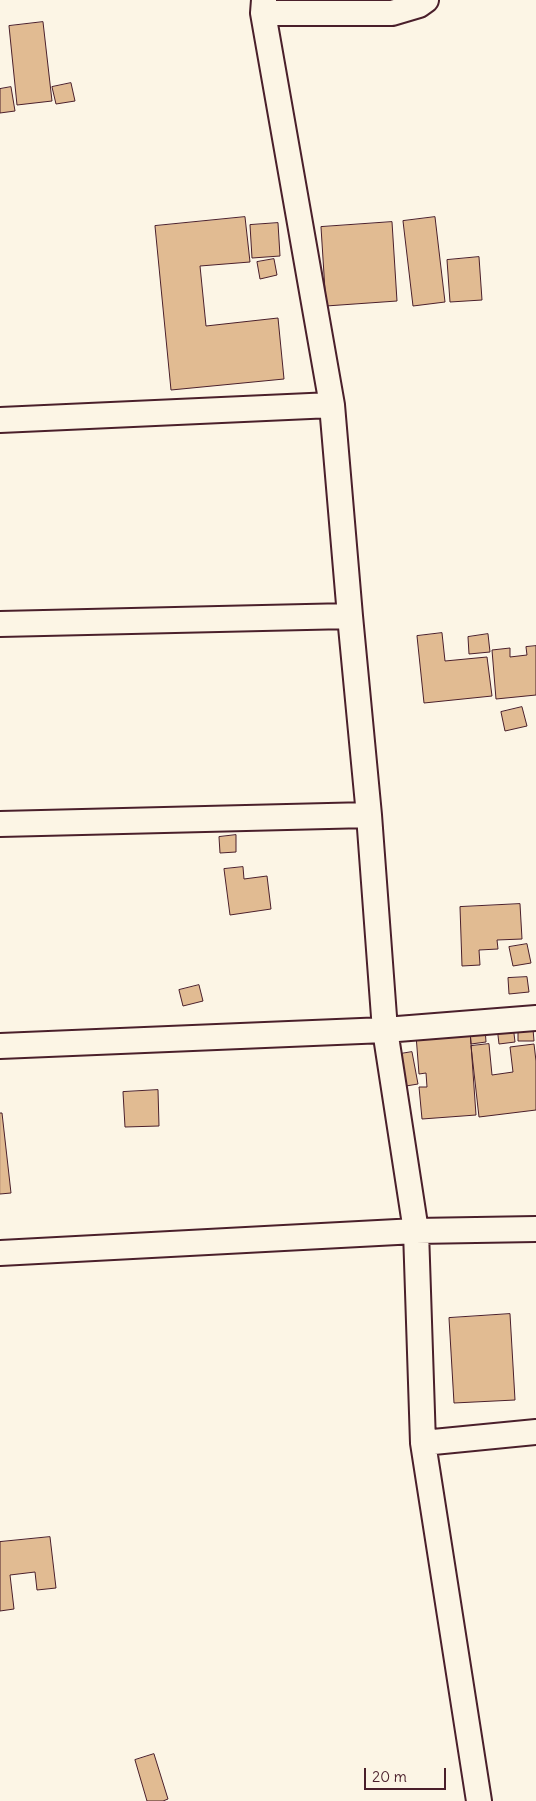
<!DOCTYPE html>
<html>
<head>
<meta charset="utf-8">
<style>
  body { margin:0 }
  #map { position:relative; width:536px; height:1801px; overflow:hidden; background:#fcf5e5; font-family:Delius,sans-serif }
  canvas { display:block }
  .scale { position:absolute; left:364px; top:1768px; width:82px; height:22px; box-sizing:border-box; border:2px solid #4a1f2b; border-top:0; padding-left:6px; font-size:15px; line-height:18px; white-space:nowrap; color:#4a1f2b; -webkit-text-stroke:4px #fcf5e5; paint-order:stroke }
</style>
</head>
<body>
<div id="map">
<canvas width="536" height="1801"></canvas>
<div class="scale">20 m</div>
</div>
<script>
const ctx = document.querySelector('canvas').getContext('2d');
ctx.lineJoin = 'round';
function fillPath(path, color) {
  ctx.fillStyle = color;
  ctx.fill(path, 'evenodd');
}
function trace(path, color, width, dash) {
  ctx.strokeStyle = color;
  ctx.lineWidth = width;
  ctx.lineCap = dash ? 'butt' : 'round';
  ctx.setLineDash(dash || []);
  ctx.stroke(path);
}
const building = new Path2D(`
  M43 22 52 101 17 105 9 26Z
  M71 83 75 101 56 104 52 87Z
  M11 87 15 111 0 113V89Z
  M245 217 250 262 200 266 206 326 278 318 284 379 171 390 155 226Z
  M435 217 445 302 413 306 403 221Z
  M392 222 397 301 326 306 321 227Z
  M278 223 280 256 252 258 250 225Z
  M479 257 482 300 450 302 447 260Z
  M274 259 277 275 260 279 257 262Z
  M442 633 445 661 487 657 492 696 424 703 417 636Z
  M488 634 490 652 469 654 468 637Z
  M536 646V695L496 699 492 650 510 648V657L527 655 526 647Z
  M522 707 527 726 505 731 501 712Z
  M236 835V852L220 853 219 837Z
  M243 867 244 879 267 876 271 909 230 915 224 869Z
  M520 904 522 939 497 940 498 949 479 950 480 965 462 966 460 907Z
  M527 944 531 963 513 966 509 947Z
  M527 977 529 992 509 994 508 978Z
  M199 985 203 1001 183 1006 179 990Z
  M513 1025 515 1042 499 1044 497 1027Z
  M485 1028 486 1042 471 1044 470 1030Z
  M533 1029 534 1041H518V1030Z
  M470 1030 476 1115 422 1119 419 1087H427L426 1073 419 1074 416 1035Z
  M489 1044 492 1075 513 1072 510 1047 534 1044 536 1061V1110L479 1117 471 1046Z
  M412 1052 418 1084 400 1087 394 1055Z
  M158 1090 159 1126 125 1127 123 1092Z
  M0 1113H2L11 1193 0 1194Z
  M510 1314 515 1400 454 1403 449 1318Z
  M50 1537 56 1588 37 1590 35 1572 10 1575 14 1609 0 1611V1542Z
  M154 1754 168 1799 163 1801H147L135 1760Z`);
const street = new Path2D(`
  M264 0 263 13 332 405 350 616 369 815 385 1030 416 1231 423 1443 479 1801
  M263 13H392L419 5 426 0
  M0 420 332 405
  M0 624 350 616
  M0 824 369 815
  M0 1046 385 1030 536 1018
  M0 1253 416 1231 536 1229
  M423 1443 536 1432`);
fillPath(building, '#e1bb92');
trace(building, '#4a1f2b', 1);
trace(street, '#4a1f2b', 28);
trace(street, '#fcf5e5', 24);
</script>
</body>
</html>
